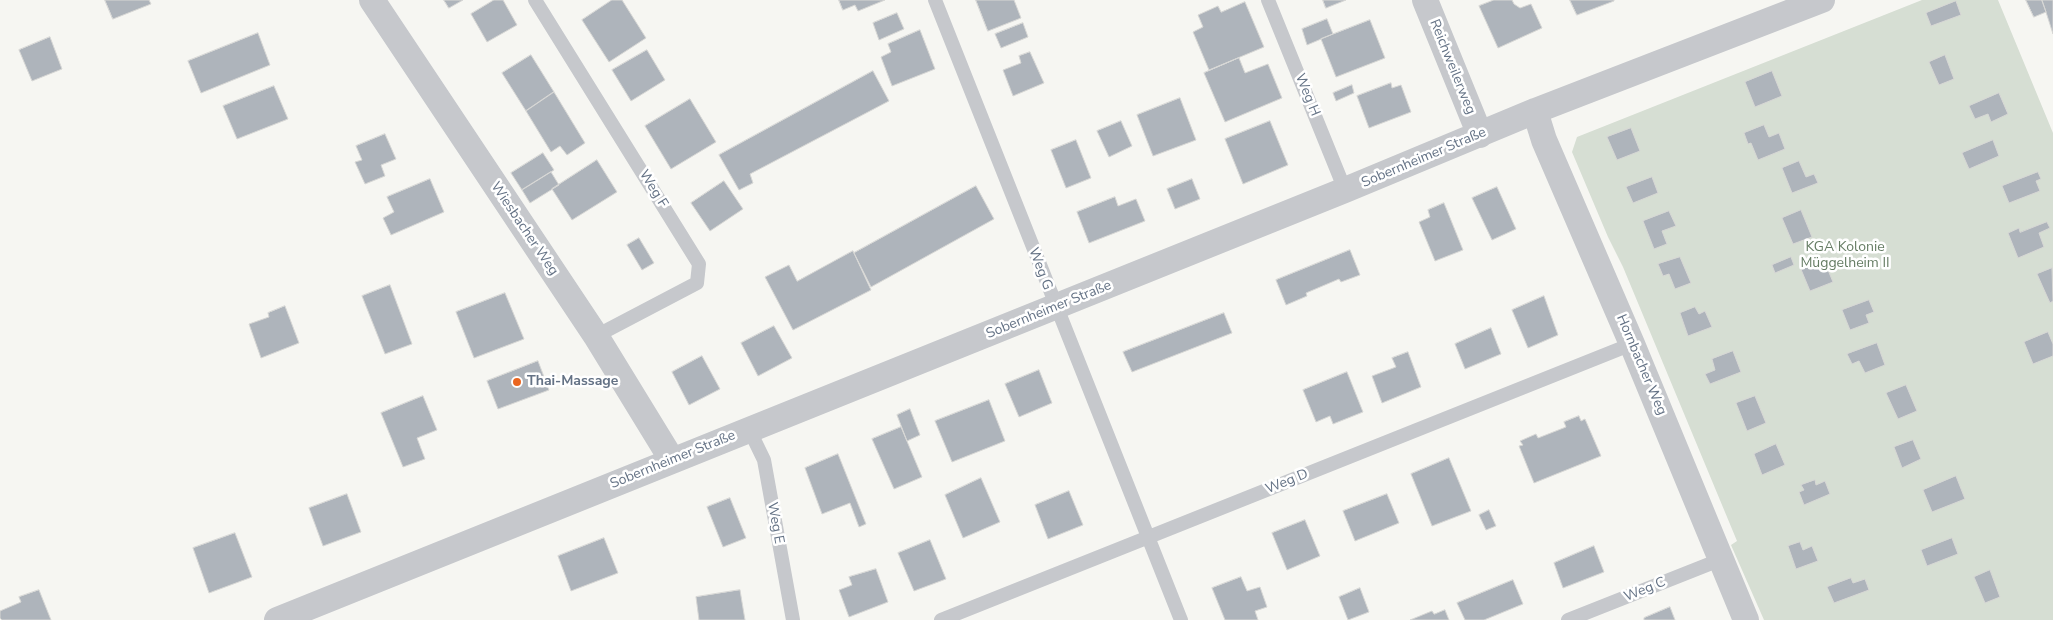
<!DOCTYPE html>
<html>
<head>
<meta charset="utf-8">
<style>
  body { margin:0 }
  canvas { display:block; background:#f6f6f2 }
</style>
</head>
<body>
<canvas width="2053" height="620"></canvas>
<script>
const ctx = document.querySelector('canvas').getContext('2d');
ctx.lineJoin = 'round';
function fillPath(path, color) {
  ctx.fillStyle = color;
  ctx.fill(path, 'evenodd');
}
function trace(path, color, width, dash) {
  ctx.strokeStyle = color;
  ctx.lineWidth = width;
  ctx.lineCap = dash ? 'butt' : 'round';
  ctx.setLineDash(dash || []);
  ctx.stroke(path);
}
function drawText(font, color, halo, rows, align = 'center') {
  ctx.font = font + ' "Nunito Sans",sans-serif';
  ctx.lineWidth = 5;
  ctx.setLineDash([]);
  ctx.textBaseline = 'middle';
  ctx.strokeStyle = halo;
  ctx.fillStyle = color;
  for (const [text, x, y, turn = 0] of rows) {
    ctx.save();
    ctx.translate(x, y);
    ctx.rotate((+turn || 0) * Math.PI / 180);
    ctx.textAlign = isNaN(turn) ? turn : align;
    if (halo) ctx.strokeText(text, 0, 0);
    ctx.fillText(text, 0, 0);
    ctx.restore();
  }
}
const green = new Path2D(`
  M1922 0H1998L2053 133V620H1764L1731 545 1737 541 1623 267 1608 237 1572 152 1577 137Z`);
const building = new Path2D(`
  M105 0H149L151 4 113 19Z
  M444 0H463L449 8Z
  M494 0H503L517 25 487 42 471 14Z
  M612 0H622L646 38 609 62 582 20Z
  M839 0H885L858 11 855 5 843 10Z
  M976 0H1014L1021 18 988 31Z
  M1323 0H1346L1326 8Z
  M1494 0H1512L1514 4 1520 8 1531 4 1542 28 1498 48 1479 6Z
  M1570 0H1614V1L1577 15Z
  M2026 0H2042L2046 12 2034 17Z
  M2042 0H2053V34L2046 12Z
  M1956 1 1961 15 1931 26 1926 13Z
  M1245 2 1264 47 1209 70 1193 32 1203 27 1198 15 1218 6 1221 12Z
  M897 13 904 29 879 40 873 23Z
  M1327 19 1333 34 1307 45 1302 29Z
  M1370 20 1385 58 1336 77 1321 39Z
  M1023 23 1028 37 1001 48 995 34Z
  M920 30 935 69 892 86 881 57 891 52 888 44Z
  M258 33 270 65 201 93 188 61Z
  M50 37 62 69 32 81 19 50Z
  M647 50 665 80 631 101 612 70Z
  M1030 52 1044 83 1013 96 1003 70 1021 63 1019 56Z
  M531 55 554 92 526 111 502 73Z
  M1945 55 1954 79 1939 85 1929 62Z
  M1239 58 1245 73 1268 64 1282 98 1225 122 1204 73Z
  M873 71 889 101 750 174 753 183 739 190 719 155Z
  M1772 71 1782 96 1755 107 1745 82Z
  M1391 83 1392 88 1401 85 1411 112 1369 128 1357 96Z
  M1352 85 1354 93 1336 101 1333 93Z
  M274 86 288 119 237 139 223 106Z
  M554 92 585 143 567 155 560 146 551 152 526 111Z
  M1999 93 2008 114 1991 122 1988 114 1975 119 1969 106Z
  M1180 98 1196 140 1153 156 1137 115Z
  M690 99 716 142 671 169 645 126Z
  M1121 121 1132 146 1109 157 1097 131Z
  M1270 121 1288 165 1243 184 1225 139Z
  M1764 125 1769 137 1779 133 1785 149 1758 160 1751 143 1748 144 1744 133Z
  M1631 128 1640 151 1617 160 1607 137Z
  M385 134 396 159 381 165 385 176 365 184 355 162 362 160 356 146Z
  M1076 140 1091 178 1066 188 1051 150Z
  M1993 140 1999 156 1969 169 1962 153Z
  M543 153 554 170 522 190 511 173Z
  M597 160 617 192 572 220 552 189Z
  M1799 161 1806 177 1814 174 1818 183 1792 193 1782 168Z
  M551 172 559 185 530 203 522 190Z
  M2038 172 2041 179 2036 181 2040 191 2009 203 2002 186Z
  M1652 177 1658 193 1633 203 1626 187Z
  M430 179 444 212 391 235 383 218 394 212 387 197Z
  M1192 179 1200 199 1175 209 1167 189Z
  M724 181 743 209 710 231 691 203Z
  M976 186 994 219 871 287 854 253Z
  M1497 187 1516 229 1492 240 1472 198Z
  M1115 197 1118 206 1136 199 1145 221 1089 243 1077 212Z
  M1444 203 1463 250 1435 261 1419 222 1430 217 1428 210Z
  M1801 210 1812 237 1793 244 1782 218Z
  M1669 211 1676 226 1662 231 1667 244 1654 249 1643 221Z
  M2047 222 2050 228 2039 233 2044 247 2018 258 2008 233 2019 228 2020 232Z
  M639 238 654 263 642 270 627 245Z
  M1350 250 1360 275 1341 282 1339 279 1306 293 1307 296 1286 305 1276 280Z
  M853 251 871 290 793 330 765 277 789 265 797 281Z
  M1680 257 1691 283 1675 289 1669 274 1663 276 1658 264Z
  M1791 257 1794 265 1775 273 1772 265Z
  M1823 258 1833 282 1810 291 1800 267Z
  M2052 268 2053 301 2050 303 2037 274Z
  M390 285 412 344 385 354 362 296Z
  M505 293 524 339 474 358 456 312Z
  M1544 296 1558 335 1528 348 1512 310Z
  M1869 300 1874 312 1866 315 1869 323 1850 330 1842 310Z
  M285 306 299 343 261 358 249 324 269 317 268 313Z
  M1695 307 1699 314 1705 311 1712 327 1688 336 1680 313Z
  M1224 313 1232 333 1132 372 1123 352Z
  M774 326 792 358 758 376 741 343Z
  M1491 328 1501 354 1465 369 1455 344Z
  M2048 332 2053 344V356L2033 364 2024 342Z
  M1877 343 1885 365 1865 373 1859 361 1852 364 1847 354Z
  M1733 351 1741 372 1710 384 1705 374 1715 370 1712 359Z
  M1408 352 1421 387 1382 403 1372 376 1396 367 1392 358Z
  M702 356 720 389 689 405 672 372Z
  M538 361 549 390 498 409 487 381Z
  M1039 370 1052 403 1019 417 1005 384Z
  M1347 372 1363 412 1333 424 1330 416 1316 422 1303 390Z
  M1906 385 1917 411 1898 419 1886 393Z
  M423 396 437 430 417 438 425 459 403 467 381 413Z
  M1755 396 1766 423 1747 431 1736 403Z
  M989 400 1005 441 952 462 935 421Z
  M910 409 920 435 907 441 897 415Z
  M1579 416 1581 421 1585 419 1601 456 1534 483 1519 446 1523 445 1520 441 1536 434 1538 438 1566 427 1564 422Z
  M901 427 922 477 894 489 872 439Z
  M1913 440 1921 459 1902 468 1894 447Z
  M1776 444 1785 465 1762 475 1754 454Z
  M838 454 866 524 859 527 850 503 822 514 805 468Z
  M1449 458 1471 511 1432 526 1411 474Z
  M1956 476 1965 499 1932 512 1923 490Z
  M981 478 1000 522 963 538 945 495Z
  M1815 480 1816 485 1825 481 1830 494 1804 505 1799 492 1804 490 1801 485Z
  M1069 491 1083 525 1048 539 1035 505Z
  M347 494 361 532 323 546 309 508Z
  M1387 494 1399 523 1355 541 1343 511Z
  M730 498 746 538 723 547 707 507Z
  M1489 510 1496 526 1486 530 1479 515Z
  M1305 520 1320 556 1287 570 1272 533Z
  M235 533 252 577 209 593 193 548Z
  M604 538 618 573 571 591 558 556Z
  M1952 538 1958 554 1927 566 1921 550Z
  M930 540 946 579 914 591 898 553Z
  M1800 542 1803 550 1812 546 1818 561 1796 569 1788 546Z
  M1594 546 1604 572 1563 588 1554 563Z
  M876 569 888 602 849 617 839 590 852 585 849 577Z
  M1990 570 2000 597 1985 603 1974 577Z
  M1241 577 1247 591 1260 587 1267 607 1255 611 1258 620H1225L1212 588Z
  M1851 578 1853 583 1865 579 1869 590 1834 603 1827 587Z
  M1513 580 1523 604 1484 620H1465L1457 603Z
  M1360 588 1369 612 1348 620 1339 597Z
  M39 590 51 620H2L0 618V611L21 602 19 597Z
  M740 590 745 620H699L696 597Z
  M1670 607 1675 620H1644V618Z
  M1445 610 1449 620H1410L1432 611 1434 614Z`);
const lane = new Path2D(`
  M535 0 699 264 697 283 596 336
  M935 0 1181 620
  M1268 0 1345 190
  M749 429 764 460 793 620
  M941 620 1632 344
  M1568 620 1722 559`);
const street = new Path2D(`
  M372 0 596 336 672 460
  M1425 0 1480 135
  M1535 111 1544 140 1632 344 1746 620
  M277 620 1345 190 1535 111 1822 0`);
const markers = [
  [517,382,5,"#ea651f"]
];
const streetNames = [
  ["Reichweilerweg",1452,67,68],
  ["Weg H",1307,95,68],
  ["Sobernheimer Straße",1424,158,-23],
  ["Weg F",653,189,58],
  ["Wiesbacher Weg",524,229,56],
  ["Weg G",1040,269,69],
  ["Sobernheimer Straße",1049,310,-22],
  ["Hornbacher Weg",1641,365,67],
  ["Sobernheimer Straße",673,460,-22],
  ["Weg D",1287,482,-22],
  ["Weg E",775,523,80],
  ["Weg C",1645,590,-22]
];
const parkNames = [
  ["KGA Kolonie",1845,248],
  ["Müggelheim II",1845,264]
];
const poiNames = [
  ["Thai-Massage",527,382]
];
fillPath(green, '#d6ded3');
fillPath(building, '#aeb4bb');
trace(building, '#d7d7d5', 1);
trace(lane, '#c6c8cc', 14);
trace(street, '#c6c8cc', 26);
for (const [x, y, r, color] of markers) {
  const dot = new Path2D();
  dot.arc(x, y, r, 0, 2 * Math.PI);
  ctx.fillStyle = color;
  ctx.fill(dot);
  trace(dot, '#fff', 2);
}
drawText('14px', '#647285', '#fff', streetNames);
drawText('14px', '#657c63', '#fff', parkNames);
drawText('bold 14px', '#647285', '#fff', poiNames, 'left');
</script>
</body>
</html>
